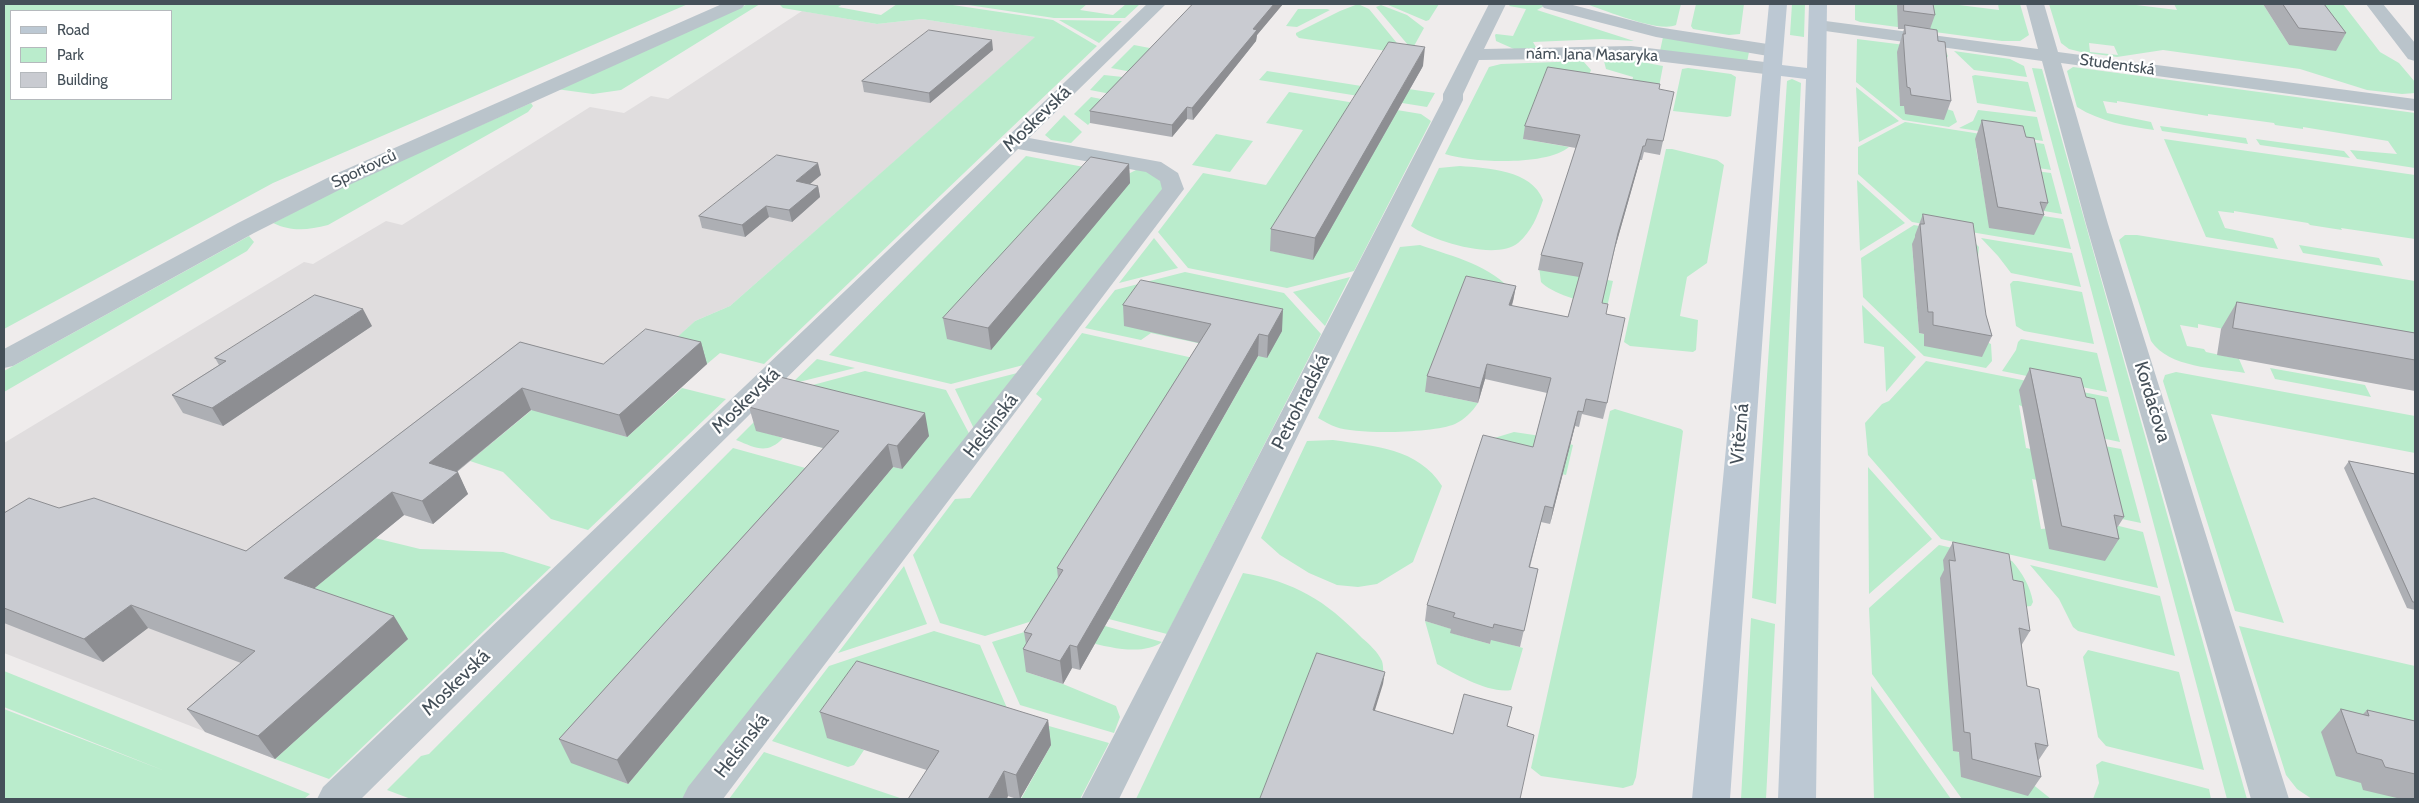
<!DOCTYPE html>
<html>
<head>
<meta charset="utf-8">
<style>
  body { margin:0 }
  #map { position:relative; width:2419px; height:803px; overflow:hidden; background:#efecec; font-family:Cabin,sans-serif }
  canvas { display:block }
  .frame { position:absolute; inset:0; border:5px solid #455059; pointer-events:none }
  .legend { position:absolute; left:10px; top:10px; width:162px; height:90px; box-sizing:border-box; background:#fff; border:1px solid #b5b9bd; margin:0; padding:6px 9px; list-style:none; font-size:15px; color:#455059 }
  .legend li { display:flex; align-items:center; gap:10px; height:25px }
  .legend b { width:25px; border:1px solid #b5b9bd }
</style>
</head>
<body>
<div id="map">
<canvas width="2419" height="803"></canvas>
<div class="frame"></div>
<ul class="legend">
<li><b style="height:6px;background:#bcc8d3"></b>Road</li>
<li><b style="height:14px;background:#baeccc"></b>Park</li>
<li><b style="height:14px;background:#c9cbd1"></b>Building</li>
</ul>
</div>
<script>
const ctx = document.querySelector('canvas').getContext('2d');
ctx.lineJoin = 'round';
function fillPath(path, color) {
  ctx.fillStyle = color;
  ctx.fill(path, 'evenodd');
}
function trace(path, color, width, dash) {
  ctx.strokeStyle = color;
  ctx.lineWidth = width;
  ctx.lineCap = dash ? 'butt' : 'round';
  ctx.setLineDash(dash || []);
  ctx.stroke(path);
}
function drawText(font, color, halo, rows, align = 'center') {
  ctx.font = font + ' Cabin,sans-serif';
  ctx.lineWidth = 4.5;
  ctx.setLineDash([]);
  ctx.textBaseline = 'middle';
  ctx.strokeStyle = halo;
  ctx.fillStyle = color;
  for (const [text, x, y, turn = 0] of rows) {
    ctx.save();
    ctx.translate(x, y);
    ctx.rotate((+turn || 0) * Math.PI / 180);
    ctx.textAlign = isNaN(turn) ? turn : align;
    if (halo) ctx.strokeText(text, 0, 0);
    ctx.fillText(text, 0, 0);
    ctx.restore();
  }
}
const education = new Path2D(`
  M802 11 877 24 922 19 1036 37 730 306 695 321 662 352 707 364 627 437 533 409 441 485 468 494 433 524 404 515 293 606 408 639 275 759 4 653V443L304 262 313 264 386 221 402 225 590 107 624 113 651 96 668 99Z`);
const green = new Path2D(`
  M4 4H688L273 183 4 329ZM171 11V99H11V11Z
  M748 4H760L621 90 593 94 556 89Z
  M779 4H843L838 7 881 15 897 4H946L1053 20 1097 46 764 364 720 353 707 364 661 352 695 321 730 306 1035 37 922 19 877 24 783 8Z
  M962 4H1087L1080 10 1113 15 1126 4H1140L1125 18H1054Z
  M1358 4 1369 9 1401 48 1387 51 1299 38 1296 35V33L1340 11Z
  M1386 4H1439L1429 20 1426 21Z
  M1511 4H1542L1546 5 1537 10 1634 41 1602 39 1533 42 1537 49H1514L1496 41 1495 35 1496 34 1513 36 1526 9 1509 6Z
  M1586 4H1681L1676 25C1658 33 1605 10 1586 4Z
  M1696 4H1744L1740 34 1729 35 1693 29 1691 26Z
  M1792 4H1805L1804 37 1790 35Z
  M1855 4H1951L1999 10 1998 4H2020L2029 35 2020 41H2002L1860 22 1855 20Z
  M2049 4H2128L2177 10 2174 4H2263L2289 45 2303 4H2343L2380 52 2399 63 2415 82V93L2402 94 2367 90 2300 69 2163 50 2117 57 2081 52 2069 49 2061 43ZM2089 43 2114 46 2118 55 2090 52Z
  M1381 5 1407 15 1424 28 1414 46 1408 45 1376 7Z
  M1298 9H1327L1330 10 1297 27 1286 26Z
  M1059 20 1122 21 1099 43Z
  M1663 37 1749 52 1747 62 1660 51Z
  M1857 39 1945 50 1948 56 1945 61 1899 85 1900 105 1944 108 1953 111 1957 122 1949 127 1903 120 1856 82Z
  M1134 45 1160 50 1137 73 1111 68Z
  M1954 51 2010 59 2024 66 2027 77 1974 70Z
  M1631 60 1663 66 1657 97 1630 93 1633 77 1606 69 1604 61Z
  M1583 61 1591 70 1585 86 1523 139 1569 147C1547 166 1472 163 1445 154L1489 67 1501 64Z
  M2073 67 2415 113V168L2357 159 2350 150 2397 154 2388 141 2303 127V129L2275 125 2274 123 2208 114V116L2117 101V103L2103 101 2107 113 2151 122 2154 130C2127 126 2101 122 2077 107L2067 71Z
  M1688 68 1731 74 1736 77 1731 116 1727 117 1673 111 1682 69Z
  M2032 68 2042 69 2247 799H2227Z
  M1267 71 1399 92 1402 88 1435 93 1427 107 1259 80Z
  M1104 75 1132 78 1116 95 1090 90Z
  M1975 75 2028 82 2036 112 1977 103 1972 76Z
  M1792 79 1801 83 1776 604 1752 598 1787 81Z
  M1856 87 1899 121 1859 142Z
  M1289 92 1421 114 1431 121 1354 271 1287 288 1188 268 1158 232 1203 173 1266 185 1303 130 1266 123ZM1392 120 1313 259 1271 251Z
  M1091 97 1111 101 1088 125 1074 114Z
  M531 103 533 106 528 112 328 225C308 230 292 232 273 223L356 180Z
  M1978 110 2037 117 2043 141 1959 128 1973 121Z
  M1064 115 1082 132 1071 143 1051 140 1045 135Z
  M1905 122 2044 144 2051 170 2026 166 1976 148 1988 218 2037 215 2063 219 2071 249 1912 222 1858 174V147Z
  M2160 126 2246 138 2248 144 2162 131Z
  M1216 134 1253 141 1230 172 1192 165Z
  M2164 139 2415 175V239L2341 228 2342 230 2310 225 2308 223 2234 211V213L2218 211 2225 228 2273 238 2278 249 2206 237Z
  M2256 139 2344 151 2350 158 2260 145Z
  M1666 149H1672L1717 160 1724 165 1707 263 1687 277 1680 316 1698 320 1696 350 1693 352 1630 346 1624 342Z
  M1026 156 1126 175 1140 168 1154 173 1166 188 1031 363 951 384 829 355Z
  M1460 166C1487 168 1532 170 1543 200 1537 217 1532 231 1518 243 1496 261 1432 241 1411 226L1439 168Z
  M2035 171 2051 173 2062 214 2044 211Z
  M1857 180 1905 223 1860 251Z
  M1914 225 1967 235 1979 247 1978 257 1912 244 1919 333 1924 334V346L1976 337 1991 344 1992 361 1986 368 1924 356 1863 297 1861 258Z
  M2125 235H2137L2415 281V366L2198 324V328L2180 325 2187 346 2204 349 2206 352 2239 359 2245 373C2216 368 2169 368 2151 341L2119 240Z
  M249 236 254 242 247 251 4 392V371Z
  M1154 238 1178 268 1119 283Z
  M1981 238 2072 253 2081 287 2011 273 1998 256Z
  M1420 245C1454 257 1491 265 1514 293L1425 392 1478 403C1472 412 1465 419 1455 424 1434 433 1357 435 1336 427 1330 425 1324 421 1318 418L1400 247Z
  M2299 245 2379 258 2383 266 2303 253Z
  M1539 267 1613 281 1608 303C1593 307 1552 294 1541 282Z
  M1185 272 1284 293 1321 334 1167 634 1070 609 985 636 940 623 913 555 955 499 970 498 1042 399 1036 394 1082 333 1202 360 1060 591 1116 607 1258 356 1267 358 1151 333 1141 340 1085 328 1115 290Z
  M1350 277 1325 326 1293 292Z
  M2013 281H2018L2082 292 2094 344 2024 331 2016 326 2010 284Z
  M1862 305 1916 357 1886 392 1884 347 1864 343Z
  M2021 339 2097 353 2107 392 2002 371 2016 350 2018 342Z
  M817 359 855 368 791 384Z
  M1926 361 2108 397 2120 442 2087 435 2019 405 2026 448 2031 449 2037 480 2032 479 2041 529 2107 523 2143 532 2158 588 1941 539 1868 455 1865 423 1882 404 1889 401Z
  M2270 368 2365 385 2371 397 2275 379Z
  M865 371 946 390 972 439 689 799H411L387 790 421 756 429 754 733 448 827 474 572 762 628 784 893 467 902 469 756 430 783 438C767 455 756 448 736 440L783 393Z
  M1025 371 976 433 955 389Z
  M2176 372 2415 416V453L2211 414 2284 623 2235 611 2163 381 2165 375Z
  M682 388 726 399 588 530 551 519 503 472 470 461 533 409 627 437Z
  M1615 409 1681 429 1683 431 1636 777 1633 785 1623 788 1541 776 1531 768 1610 411Z
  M1514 432 1534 435 1573 445 1566 475 1538 468 1491 439Z
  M1333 440C1374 446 1418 448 1442 486L1413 562 1377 584 1358 587 1337 585 1309 573 1280 555 1261 538 1307 441Z
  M2099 445 2121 449 2141 523 2117 518Z
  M1868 467 1932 539 1869 594Z
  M375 538 420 549 503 552 551 567 329 779 275 759 407 639 292 607Z
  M1939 545 2012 561C2023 574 2030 586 2033 602L2031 606 2023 607 1945 579 1953 750 2026 779 2051 799H1962L1872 674 1869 608Z
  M2030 565 2160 596 2175 656 2078 631 2073 627 2059 599Z
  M904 566 927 624 838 653Z
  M1243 573C1295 582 1325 600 1362 638 1369 644 1378 652 1382 661 1384 667 1383 677 1383 684L1316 665 1264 799H1136Z
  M1073 617 1162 642C1135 662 1074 637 1044 628L1026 672 1063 684 1116 706 1120 717 1114 733 1020 705 992 642Z
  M1751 618 1775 624 1766 799H1741Z
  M1425 621 1452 629 1451 633 1490 644 1491 639 1523 648 1511 690C1490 694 1455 674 1437 664Z
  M2239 626 2415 666V749L2361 783 2402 799H2312L2297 789 2286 775Z
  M934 631 980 645 1010 715 1109 743 1080 799H1021L1051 745 827 737 864 750 854 765 848 767 772 741 829 666Z
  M2088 650 2179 672 2204 770 2106 746 2098 737 2083 657Z
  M4 671 310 794 304 799H4V709L165 771 4 707Z
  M1871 686 1951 799H1874Z
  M764 752 903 799H729Z
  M2102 761 2209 789 2211 799H2093L2099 783 2096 765Z`);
const street = new Path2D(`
  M722 4H745L742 8 349 185 254 233 13 366 4 368V349L238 223 333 175Z
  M1147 4H1166L1029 138 1161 162 1178 173 1184 189 723 799H682L688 787 1162 189 1160 181 1146 172 1018 149 361 799H317L323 787Z
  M1489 4H1506L1484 49 1631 46 1773 63 1780 65 1782 69 1780 73 1773 75 1631 58 1479 60 1463 94V100L1119 799H1081L1443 100V94Z
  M1541 4H1569L1657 27 1774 45 1781 47 1783 51 1781 55 1774 57 1656 37 1544 8Z
  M2026 4H2044L2058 52 2415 99V111L2061 63 2108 224 2289 799H2251L2086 224 2042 61 1818 30 1812 29 1809 25 1812 21 1818 20 2038 49Z
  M2366 4H2383L2415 43V61L2408 59Z`);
const secondary = new Path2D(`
  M1769 4H1787L1782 65 1807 68 1809 4H1827L1816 799H1778L1806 79 1781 76 1730 799H1692Z`);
const wall = new Path2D(`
  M1193 4H1283L1257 35 1256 41 1193 120 1187 119 1172 137 1090 123V111Z
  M1897 4H1933L1935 15 1930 29 1938 41 1951 101 1944 120 1905 114 1904 106H1900L1897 52 1904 29H1898Z
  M2263 4H2324L2346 33 2336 51 2289 45Z
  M993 50 930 103 864 92 862 81Z
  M1423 66 1313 260 1270 251 1271 229Z
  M1659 89 1663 141 1660 155 1644 152 1642 160H1640L1615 248 1602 303 1606 314 1607 403 1603 419 1582 414 1579 427 1575 426 1550 524 1541 522 1530 567 1538 569 1520 647 1491 640 1490 644 1450 633 1451 629 1425 621 1427 605 1533 447 1547 393 1485 379 1478 403 1425 392 1427 376 1516 286 1512 306 1568 317 1579 277 1538 270 1541 255 1576 148 1523 139 1525 126Z
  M1982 120 2026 137 2048 203 2043 213 2044 215 2034 235 1989 228 1975 139Z
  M1129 164 1130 183 991 350 947 339 943 318Z
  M821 175 809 184 818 186 820 197 792 222 769 217 745 237 702 228 699 216Z
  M1923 214 1986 315 1992 336 1982 357 1924 346V334L1919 333 1912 244 1915 237V235Z
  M2237 302 2415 333V391L2217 355 2221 329Z
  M1123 305 1282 331 1267 358 1258 356 1080 670 1072 668 1063 684 1026 672 1023 649 1026 644 1024 632 1058 578 1057 568 1199 343 1124 326Z
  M372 326 223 426 183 413 172 395 219 365 215 358Z
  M520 342 603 364 701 342 707 364 627 437 531 410 457 472 468 494 433 524 404 515 314 588 408 639 275 759 205 732 187 709 241 663 148 628 103 662 4 623V513L59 508 246 551Z
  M2030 368 2086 397 2124 517 2117 528 2119 539 2105 561 2049 549 2019 390Z
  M749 407 929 436 902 469 893 467 628 784 571 763 559 739 823 448 756 431Z
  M2349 461 2415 474V610L2407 608 2344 468Z
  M1953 542 2013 580 2030 631 2021 646 2027 686 2048 746 2038 761 2041 777 2028 796 1961 777 1959 752 1953 751 1940 578 1944 570 1943 560Z
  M2341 709 2362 715 2367 710 2415 721V799H2401L2363 790 2361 783 2336 776 2321 732Z
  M820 712 1048 720 1051 745 1020 799H1017L827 738Z`);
const shadedWall = new Path2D(`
  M1274 4H1283L1257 35 1256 41 1193 120 1192 108 1253 29Z
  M992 40 993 50 930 103 929 93Z
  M1425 47 1423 66 1313 260 1315 238Z
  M1187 107V119L1172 137V125Z
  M1643 146 1640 160 1615 248 1618 233Z
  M818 163 821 175 799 193 796 181Z
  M1129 164 1130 183 991 350 988 328Z
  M818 186 820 197 792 222 789 210Z
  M766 206 769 217 745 237 742 225Z
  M1516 286 1513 301 1506 320 1509 305Z
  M363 309 372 326 223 426 212 408Z
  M1283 309 1282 331 1267 358 1268 336Z
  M1259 334 1258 356 1080 670 1077 647Z
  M701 342 707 364 627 437 619 415Z
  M1487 364 1485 379 1478 403 1480 388Z
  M522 388 531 410 440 485 429 463Z
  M1578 411 1575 426 1550 524 1553 508Z
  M925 413 929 436 902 469 897 446Z
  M888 444 893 467 628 784 617 760Z
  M458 472 468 494 433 524 422 501Z
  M392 492 404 515 299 601 284 578Z
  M131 605 148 628 103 662 84 639Z
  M394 616 408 639 275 759 258 736Z
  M1070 645 1072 668 1063 684 1060 661Z
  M1385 672 1383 684 1371 723 1373 710Z
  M1048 720 1051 745 1020 799 1016 775Z
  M1004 771 1008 796 1007 799H988Z`);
const building = new Path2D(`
  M1193 4H1274L1253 29 1257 30 1192 108 1187 107 1172 125 1090 111Z
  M1904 4H1933L1935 15 1904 11Z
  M2283 4H2324L2346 33 2299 28Z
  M1905 25 1937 30 1938 41 1945 42 1951 101 1911 95 1910 88 1907 87 1905 63 1903 34H1905Z
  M929 30 992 40 929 93 862 81Z
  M1389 42 1425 47 1315 238 1271 229Z
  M1548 67 1660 84 1659 89 1674 92 1663 141 1647 139 1645 146H1643L1618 233 1602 303 1608 304 1606 314 1625 318 1607 403 1586 399 1583 412 1578 411 1553 508 1545 506 1529 567 1538 569 1524 631 1494 624 1493 628 1453 617 1455 613 1427 605 1483 435 1533 447 1551 378 1487 364 1480 388 1427 376 1466 276 1516 286 1509 305 1568 317 1583 263 1541 255 1580 135 1525 126Z
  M1982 120 2023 126 2026 137 2034 138 2048 203 2040 202 2044 215 1998 207Z
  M777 155 818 163 796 181 818 186 789 210 766 206 742 225 699 216Z
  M1091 157 1129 164 988 328 943 318Z
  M1923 214 1973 223 1986 315 1992 336 1933 325V312H1928L1920 224H1924Z
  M1141 280 1283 309 1268 336 1259 334 1077 647 1070 645 1060 661 1023 649 1032 634 1024 632 1063 570 1057 568 1211 324 1123 305Z
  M315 295 363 309 212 408 172 395 226 361 215 358Z
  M2237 302 2415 333V360L2233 328Z
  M646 329 701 342 619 415 522 388 429 463 458 472 422 501 392 492 284 578 394 616 258 736 187 709 255 651 131 605 84 639 4 608V513L29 498 59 508 94 498 246 551 520 342 603 364Z
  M2030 368 2081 378 2086 397 2095 399 2124 517 2114 515 2119 539 2062 526Z
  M780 377 925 413 897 446 888 444 617 760 559 739 839 431 749 407Z
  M2349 461 2415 474V602H2413Z
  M1953 542 2009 554 2013 580 2023 582 2030 631 2019 628 2027 686 2039 689 2048 746 2035 743 2041 777 1972 759 1970 733 1964 732 1958 661 1949 560 1955 561Z
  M1317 653 1385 672 1373 710 1453 734 1464 694 1512 707 1507 726 1534 735 1520 799H1260Z
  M857 661 1048 720 1016 775 1004 771 988 799H908L939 751 820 712Z
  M2341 709 2369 716 2367 710 2415 721V774L2385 767 2382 760 2357 753Z`);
const farStreetnames = [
  ["nám. Jana Masaryka",1592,55,1],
  ["Studentská",2117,65,8],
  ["Sportovců",364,169,-25]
];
const streetNames = [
  ["Moskevská",1037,119,-44],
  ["Moskevská",746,401,-44],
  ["Petrohradská",1301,402,-63],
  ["Kordačova",2152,402,73],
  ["Helsinská",991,426,-52],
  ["Vítězná",1740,434,-85],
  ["Moskevská",456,683,-44],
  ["Helsinská",742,746,-52]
];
fillPath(education, '#e0ddde');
fillPath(green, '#baeccc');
fillPath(street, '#bac4cb');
fillPath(secondary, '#bcc8d3');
fillPath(wall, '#adafb4');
fillPath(shadedWall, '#8d8e92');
fillPath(building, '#c9cbd1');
trace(building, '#8d8e92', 1);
drawText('16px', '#455059', '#fff', farStreetnames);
drawText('19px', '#455059', '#fff', streetNames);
</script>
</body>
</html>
